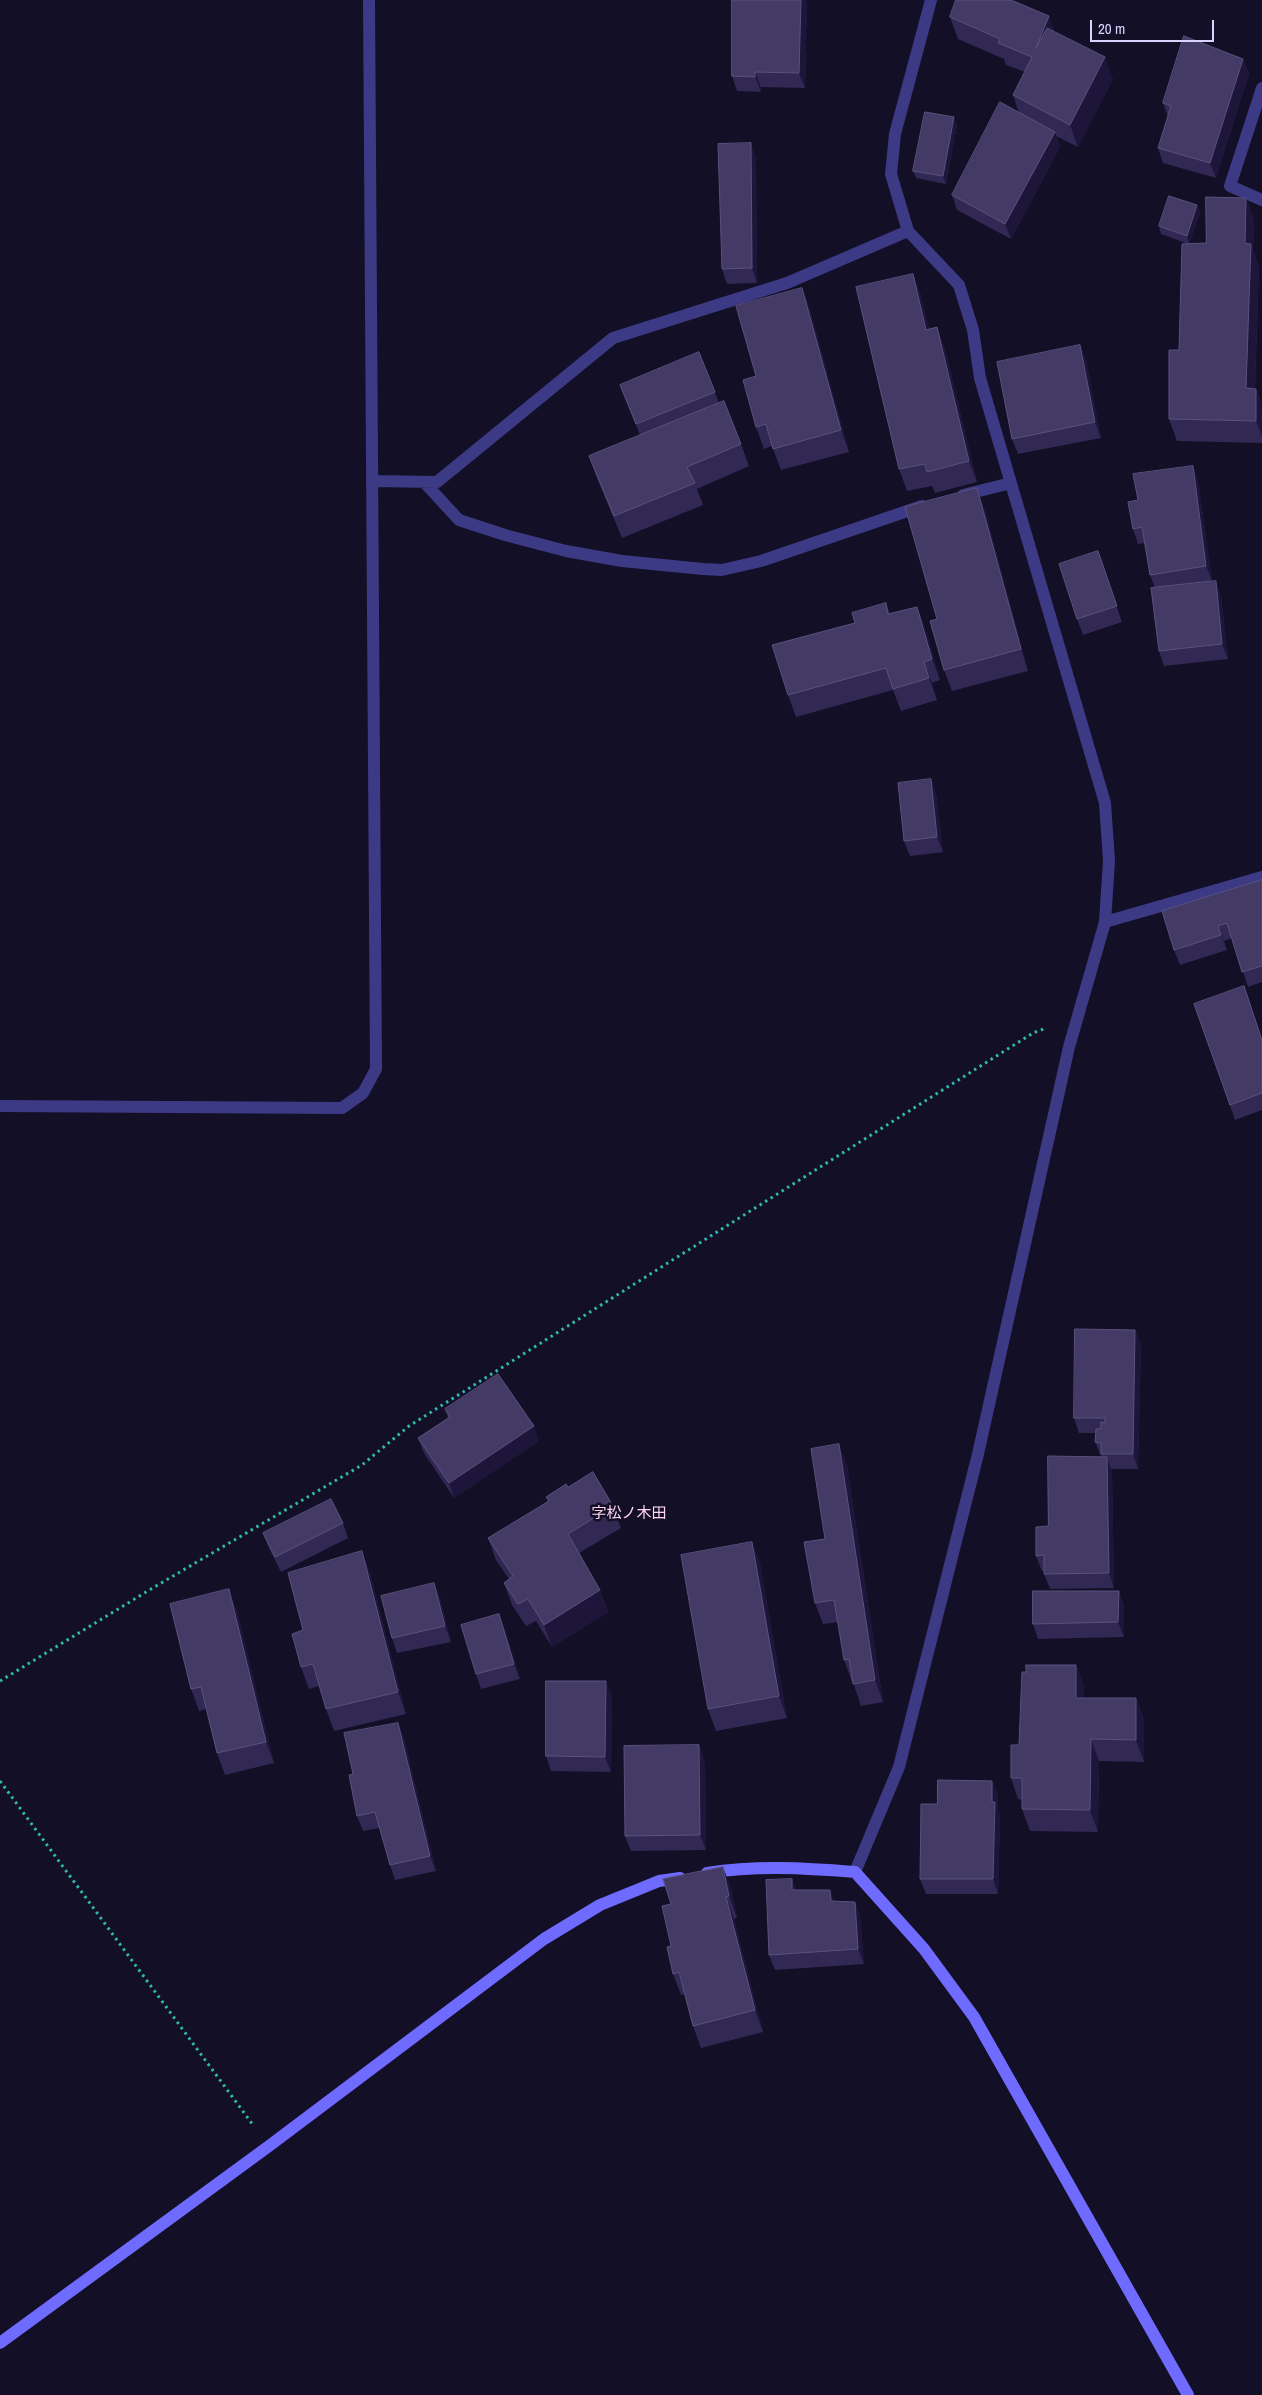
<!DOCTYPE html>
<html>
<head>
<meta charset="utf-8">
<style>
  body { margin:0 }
  #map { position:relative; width:1262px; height:2395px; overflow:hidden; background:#130f26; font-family:"Archivo Narrow",sans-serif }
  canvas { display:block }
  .scale { position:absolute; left:1090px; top:20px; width:124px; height:22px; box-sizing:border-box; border:2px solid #d9d4ff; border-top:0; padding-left:6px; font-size:15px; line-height:18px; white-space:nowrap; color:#d9d4ff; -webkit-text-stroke:4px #130f26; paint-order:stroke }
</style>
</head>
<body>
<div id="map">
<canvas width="1262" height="2395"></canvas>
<div class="scale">20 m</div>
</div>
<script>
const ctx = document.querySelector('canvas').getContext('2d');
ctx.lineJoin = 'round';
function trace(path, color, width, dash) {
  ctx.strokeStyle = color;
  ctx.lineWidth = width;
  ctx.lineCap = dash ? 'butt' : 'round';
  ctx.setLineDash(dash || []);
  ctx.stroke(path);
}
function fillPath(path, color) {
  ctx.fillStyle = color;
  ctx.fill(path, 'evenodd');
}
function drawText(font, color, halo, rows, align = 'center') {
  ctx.font = font + ' "Archivo Narrow","Noto Sans JP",sans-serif';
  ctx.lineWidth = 5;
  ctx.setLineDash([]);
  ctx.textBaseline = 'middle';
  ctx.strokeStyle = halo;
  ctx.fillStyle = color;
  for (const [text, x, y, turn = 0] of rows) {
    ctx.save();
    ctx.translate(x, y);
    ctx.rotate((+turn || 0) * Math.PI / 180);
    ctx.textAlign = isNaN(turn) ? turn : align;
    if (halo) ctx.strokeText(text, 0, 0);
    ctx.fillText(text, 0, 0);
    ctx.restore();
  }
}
const path = new Path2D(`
  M0 1681 151 1589 362 1465 409 1426 1033 1033 1046 1028
  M0 1781 253 2125`);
const street = new Path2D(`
  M1262 88 1230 186 1262 200
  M372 481 437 482 613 338 787 283 908 231
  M424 482 459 520 505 535 566 551 622 561 703 569 722 570 761 561 922 506
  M963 495 1011 483
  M1105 922 1262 877
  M0 1106 342 1108 363 1093 376 1069 369 0
  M855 1872 899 1767 978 1454 1069 1047 1105 922 1109 861 1105 803 980 378 973 330 959 285 908 231 891 174 895 134 931 0`);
const secondary = new Path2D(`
  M707 1873C757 1865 805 1868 855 1872L924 1949 974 2017 1188 2395
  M0 2343 269 2146 544 1939 600 1905 659 1881 680 1878`);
const wall = new Path2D(`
  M807 0 805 88 761 87V92L737 91 732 76Z
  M1049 16 1054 32 1113 79 1078 147 1056 136 1060 147 1011 239 957 210 952 195 1019 113 1013 95 1025 72 1006 65 1004 59 958 39 950 17Z
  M1243 59 1249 74 1216 178 1163 163 1158 148 1168 117 1163 103Z
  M957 125 946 184 916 178 913 171Z
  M756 158 757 283 727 284 722 269Z
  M1246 198 1254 220 1253 250 1259 266 1255 389H1256L1262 405V443L1177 441 1169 419 1179 350 1188 244 1161 234 1159 226 1197 205 1200 213 1189 244 1206 243Z
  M913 274 921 296 929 329 937 327 945 349 977 482 935 493 932 486 907 491 899 469Z
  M802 288 810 310 849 452 781 470 772 446 764 449 756 427V376Z
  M1080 345 1086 360 1101 438 1018 454 1012 439Z
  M620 385 715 392 719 403 741 444 749 466 697 489 703 505 622 538 597 478 589 456 640 435Z
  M1193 466 1198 481 1212 581 1221 596 1228 659 1164 666 1159 651 1155 588 1150 575 1145 543 1138 544 1133 529 1138 500Z
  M985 510 1028 671 952 691 944 670Z
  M1098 551 1122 622 1083 635 1077 619Z
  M886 603 890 614 917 607 925 628 940 680 932 683 937 700 901 711 893 690 796 717 788 695 855 623Z
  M931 779 936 794 943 852 910 856 904 841Z
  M1262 880V982L1248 987 1232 938 1224 941 1227 950 1180 965 1174 950Z
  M1194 1004 1262 1039V1110L1235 1120Z
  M1135 1330 1141 1345 1138 1469H1111L1112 1472 1114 1588 1050 1589 1044 1574V1571H1042L1036 1556 1048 1526 1101 1456 1095 1442V1433H1079L1074 1418Z
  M445 1409 539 1441 454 1498 424 1453 418 1438 448 1418Z
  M847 1465 883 1702 861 1706 853 1682H852L844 1660 838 1622 823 1624 815 1603 825 1539Z
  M568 1487 613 1506 621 1528 579 1553 600 1590 608 1612 552 1647 536 1621 526 1626 512 1605 504 1583 509 1579 496 1560 488 1538 548 1502 546 1497Z
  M343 1523 348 1538 281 1572 269 1548 263 1533Z
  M752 1542 760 1564 787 1718 716 1731 708 1709Z
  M370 1573 406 1714 334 1731 326 1709 319 1686 309 1689 301 1667 303 1630Z
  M434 1583 440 1598 451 1642 397 1653 392 1638Z
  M1119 1591 1124 1606V1637L1038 1639 1033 1624Z
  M237 1611 274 1763 225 1775 217 1753 206 1709 199 1711 191 1689Z
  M505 1629 520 1679 481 1689 476 1674Z
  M1076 1665 1084 1687V1698H1136L1144 1720V1762L1099 1761 1098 1832 1030 1831 1022 1809V1800L1018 1799 1011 1778 1019 1745 1026 1672Z
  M612 1696 611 1772 551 1771 546 1756Z
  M398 1723 404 1738 436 1871 395 1880 390 1865 380 1828 363 1831 357 1816 353 1774Z
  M705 1761 706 1850 631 1851 625 1836Z
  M992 1781 998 1796V1810L1000 1817 998 1894H926L920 1879 937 1804Z
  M723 1867 731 1889 737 1918 734 1919 763 2032 701 2048 693 2026 685 1994 681 1995 673 1974 671 1946V1904Z
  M792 1879 796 1890 834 1901 855 1902 860 1917 864 1964 775 1970 769 1955Z`);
const shadedWall = new Path2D(`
  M801 0H807L805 88 799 73Z
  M1049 16 1057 38 1036 48Z
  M1105 57 1113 79 1078 147 1070 125Z
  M1243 59 1249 74 1216 178 1210 163Z
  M755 72 761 87V92L755 77Z
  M954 117 957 125 946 184 943 176Z
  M1055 132 1060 147 1011 239 1005 224Z
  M751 143 756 158 757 283 752 268Z
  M1246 198 1254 220 1253 250 1259 266 1254 410 1246 388 1245 243Z
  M1197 205 1200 213 1189 244 1187 236Z
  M913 274 921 296 934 351 926 330Z
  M802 288 810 310 849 452 841 430Z
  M937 327 945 349 977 482 969 461Z
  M1080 345 1086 360 1101 438 1095 422Z
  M1256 389 1262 405V436L1256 421Z
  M1193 466 1198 481 1212 581 1206 566Z
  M977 488 985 510 1028 671 1021 649Z
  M1098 551 1104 566 1122 622 1117 606Z
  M1216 581 1221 596 1228 659 1222 644Z
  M917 607 925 628 940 680 932 659Z
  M924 662 932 683 937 700 929 678Z
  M931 779 936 794 943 852 937 837Z
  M1218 926 1224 941 1227 950 1221 935Z
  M1135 1330 1141 1345 1138 1469 1133 1454Z
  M534 1426 539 1441 454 1498 449 1483Z
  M839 1444 847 1465 883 1702 875 1680Z
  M1107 1457 1112 1472 1114 1588 1109 1573Z
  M752 1542 760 1564 787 1718 779 1696Z
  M362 1551 370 1573 406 1714 398 1692Z
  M434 1583 440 1598 451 1642 445 1626Z
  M229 1589 237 1611 274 1763 266 1742Z
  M600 1590 608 1612 552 1647 544 1625Z
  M1119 1591 1124 1606V1637L1118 1622Z
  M499 1614 505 1629 520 1679 514 1664Z
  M1076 1665 1084 1687V1719L1076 1698Z
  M606 1681 612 1696 611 1772 605 1757Z
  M1136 1698 1144 1720V1762L1136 1740Z
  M398 1723 404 1738 436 1871 430 1856Z
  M1091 1739 1099 1761 1098 1832 1090 1810Z
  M699 1745 705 1761 706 1850 700 1835Z
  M992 1781 998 1796V1810L1000 1817 998 1894 993 1879Z
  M723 1867 731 1889 737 1918 729 1896Z
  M792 1879 797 1894 792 1890Z
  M830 1890 836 1905 831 1901Z
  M726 1897 734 1919 763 2032 755 2010Z
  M855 1902 860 1917 864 1964 858 1949Z`);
const building = new Path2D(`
  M732 0H801L799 73 755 72V77L732 76Z
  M956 0H1011L1049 16 1036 48 1047 28 1105 57 1070 125 1013 95 1032 57 998 43 1000 39 950 17Z
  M1184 36 1243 59 1210 163 1158 148 1171 106 1163 103Z
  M1000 102 1055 132 1005 224 952 195Z
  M925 112 954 117 943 176 913 171Z
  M751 143 752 268 722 269 718 144Z
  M1169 196 1197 205 1187 236 1159 226Z
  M1206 197 1246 198 1245 243 1251 244 1246 388 1256 389V421L1169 419V350H1179L1182 244 1206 243Z
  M913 274 926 330 937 327 969 461 927 472 925 464 899 469 856 287Z
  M802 288 841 430 773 449 766 424 756 427 743 380 756 376 736 306Z
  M1080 345 1095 422 1012 439 997 362Z
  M699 352 715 392 636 424 620 385Z
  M724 401 741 444 687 467 695 483 614 516 589 456Z
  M1193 466 1206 566 1150 575 1142 527 1133 529 1128 502 1138 500 1133 474Z
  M977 488 1021 649 944 670 930 621 937 619 905 507Z
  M1098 551 1117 606 1077 619 1059 564Z
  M1216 581 1222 644 1159 651 1151 588Z
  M886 603 888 614 917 607 932 659 924 662 929 678 893 689 886 668 788 695 772 645 855 623 852 613Z
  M931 779 937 837 904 841 898 783Z
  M1262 880V966L1242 972 1227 923 1218 926 1221 935 1174 950 1162 911Z
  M1244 986 1262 1040V1093L1230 1105 1194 1004Z
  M1075 1329 1135 1330 1133 1454H1101V1443L1095 1442 1096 1429H1101V1422L1105 1423V1418H1074Z
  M498 1374 534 1426 449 1483 418 1438 450 1417 445 1409Z
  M839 1444 875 1680 853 1684 849 1659 844 1660 834 1600 815 1603 804 1542 825 1539 811 1449Z
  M1048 1456 1107 1457 1109 1573 1044 1574V1555L1036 1556V1527L1048 1526Z
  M593 1472 613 1506 568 1534 600 1590 544 1625 528 1599 518 1604 504 1583 513 1576 488 1538 549 1501 546 1497 566 1484 568 1487Z
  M331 1499 343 1523 275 1557 263 1533Z
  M752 1542 779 1696 708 1709 681 1555Z
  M362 1551 398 1692 326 1709 313 1664 301 1667 292 1634 303 1630 288 1573Z
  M434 1583 445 1626 392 1638 381 1596Z
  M229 1589 266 1742 217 1753 201 1687 191 1689 170 1604Z
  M1033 1591H1119L1118 1622 1033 1624Z
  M499 1614 514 1664 476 1674 461 1625Z
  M1026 1665H1076V1698H1136V1740L1091 1739 1090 1810 1022 1809V1778H1011V1745H1019L1022 1672H1026Z
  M546 1681H606L605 1757 546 1756Z
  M398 1723 430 1856 390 1865 375 1812 357 1816 349 1775 353 1774 344 1733Z
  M699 1745 700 1835 625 1836 624 1746Z
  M938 1780 992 1781V1802H995L993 1879H920L921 1804H937Z
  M723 1867 729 1896 726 1897 755 2010 693 2026 679 1972 673 1974 667 1947 671 1946 662 1906 671 1904 663 1879Z
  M792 1879V1890H830L831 1901 855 1902 858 1949 769 1955 766 1880Z`);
const quarterNames = [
  ["字松ノ木田",629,1514]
];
trace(path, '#2fb8b0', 3, [2.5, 4]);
trace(street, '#3d3a85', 12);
trace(secondary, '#6f6bff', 12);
fillPath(wall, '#312854');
fillPath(shadedWall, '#1d163a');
fillPath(building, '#433a66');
trace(building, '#5a527e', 1);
drawText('15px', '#ffd6f0', '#130f26', quarterNames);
</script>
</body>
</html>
